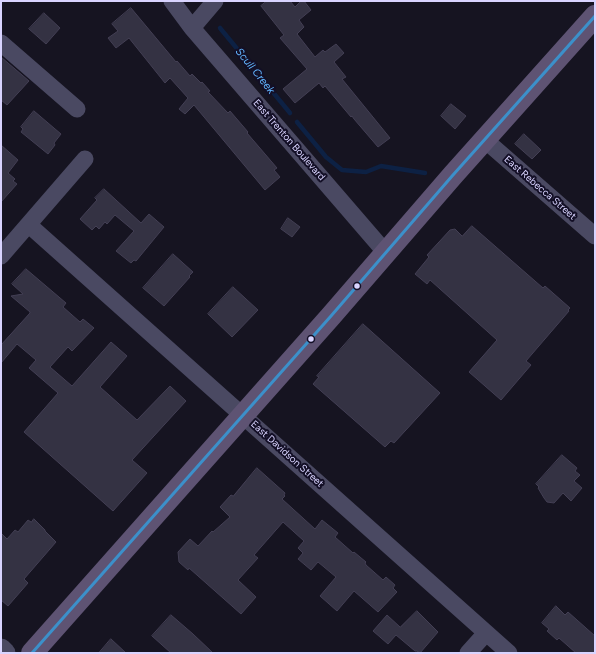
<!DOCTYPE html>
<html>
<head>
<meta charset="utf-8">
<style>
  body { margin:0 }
  #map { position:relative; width:596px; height:654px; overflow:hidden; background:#161421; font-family:Figtree,sans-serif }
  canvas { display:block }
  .frame { position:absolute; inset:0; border:2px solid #d9d4ff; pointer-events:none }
</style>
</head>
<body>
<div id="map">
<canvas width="596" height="654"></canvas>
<div class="frame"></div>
</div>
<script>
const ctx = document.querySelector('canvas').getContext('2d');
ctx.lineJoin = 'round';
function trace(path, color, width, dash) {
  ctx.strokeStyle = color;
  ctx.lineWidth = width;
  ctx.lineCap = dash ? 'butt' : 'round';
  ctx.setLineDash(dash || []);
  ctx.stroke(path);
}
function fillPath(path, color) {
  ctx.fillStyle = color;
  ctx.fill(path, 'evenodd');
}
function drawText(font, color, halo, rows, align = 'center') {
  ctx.font = font + ' Figtree,sans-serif';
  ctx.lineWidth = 4;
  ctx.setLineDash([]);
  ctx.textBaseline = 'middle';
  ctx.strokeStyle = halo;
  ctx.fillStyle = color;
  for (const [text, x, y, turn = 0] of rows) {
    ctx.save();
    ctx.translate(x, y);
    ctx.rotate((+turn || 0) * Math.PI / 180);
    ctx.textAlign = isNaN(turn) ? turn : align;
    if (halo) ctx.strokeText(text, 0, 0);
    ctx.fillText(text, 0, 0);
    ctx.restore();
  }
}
const stream = new Path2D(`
  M220 28 290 113
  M297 122 326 157 342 170 366 172 381 166 425 173`);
const building = new Path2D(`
  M267 1H290L295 7 301 1H304L311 10 299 20 304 27 297 34 315 57 323 50 325 52 336 44 344 53 334 62 346 77 342 79 390 138 378 147 354 119 352 116 351 117 325 86 323 88 319 83 295 103 283 89 307 69 280 38 284 35 261 6Z
  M131 8 176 62 177 61 190 76 192 74 201 83 202 82 210 91 208 92 228 113 230 111 248 132 247 133 277 168 274 170 280 177 265 190 194 105 185 114 179 109 188 98 170 78 165 83 129 38 116 48 108 38 118 31 112 24Z
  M44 13 60 28 46 44 29 29Z
  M1 57 29 81 7 105 1 100Z
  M451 104 466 116 455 129 441 116Z
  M34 111 61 134 54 143 55 145 48 154 21 132 23 129 21 127Z
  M524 134 541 150 532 159 515 144Z
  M1 145 18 160 8 173 15 179 13 181 17 184 1 202Z
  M104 189 141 223 149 214 164 227 136 261 134 260 131 263 116 251 134 231 115 215 107 224 105 222 99 229 96 226 92 230 80 219 97 200 95 198Z
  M288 218 300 227 292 237 281 229Z
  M472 226 543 288 545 286 570 308 568 310 569 311 526 361 531 365 501 400 469 372 497 340 430 280 427 284 415 274 429 257 427 255 450 230 455 229 462 236Z
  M173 254 193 272 189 276 190 277 164 306 143 288Z
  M26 269 66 303 63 307 80 322 83 319 94 328 72 351 68 347 50 367 72 386 111 342 127 356 100 387 137 420 170 386 186 401 132 460 147 473 113 511 24 432 58 393 29 368 36 360 17 344 1 363V345L30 313V312L11 296 23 294 12 284Z
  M233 287 258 310 232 337 208 314Z
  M363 324 440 393 394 443 391 441 385 447 313 384 319 377 317 376Z
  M562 455 577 468 575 471 580 475 574 481 582 488 571 501 563 493 554 503 547 502 544 498 538 488 539 487 536 484Z
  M257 468 285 493 284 495 285 496 282 499 315 529 322 520 338 533 335 537 353 553 354 552 366 562 365 563 366 565 383 580 386 577 395 585 393 588 397 592 378 612 354 591 337 611 320 596 336 577 318 562 311 570 298 559 303 553 298 548 304 541 283 522 254 555 258 558 238 580 256 597 241 614 189 568 188 570 179 562 178 552 190 539 198 546 212 531 213 532 230 517 220 507 231 495 233 496Z
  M34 519 45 530V531L56 542 24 579 28 583 8 606 1 600V533L7 539 15 530 18 532 28 520 31 522Z
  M556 606 565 615 568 612 595 636V653H576L559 638 557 640 547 631 549 629 542 623Z
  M417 611 438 632 420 653 417 651H415L396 635 388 644 373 631 387 615 400 627Z
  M171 615 193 634 213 653H171L152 636Z
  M111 639 126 653H99Z`);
const minor = new Path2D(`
  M172 1 192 28 386 253
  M192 28 215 1
  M1 43 77 109
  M485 140 595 236
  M29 225 509 653
  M1 256 85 159
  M468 653 486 633`);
const tertiary = new Path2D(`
  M1 649 5 653`);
const primary = new Path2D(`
  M32 653 331 316 453 175 595 16`);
const bus1 = new Path2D(`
  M32 653 331 316 453 175 595 16`);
const markers = [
  [357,286,3.5,"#d9d4ff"],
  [311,339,3.5,"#d9d4ff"]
];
const streetNames = [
  ["East Trenton Boulevard",289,140,49],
  ["East Rebecca Street",540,188,41],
  ["East Davidson Street",287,454,42]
];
const waterNames = [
  ["Scull Creek",255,71,51]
];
trace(stream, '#0d2144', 4.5);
fillPath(building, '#343243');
trace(building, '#433f54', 1);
trace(minor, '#4a4962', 17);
trace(tertiary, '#4a4962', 21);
trace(primary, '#5e5373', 22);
trace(bus1, '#3c90ca', 3);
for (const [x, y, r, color] of markers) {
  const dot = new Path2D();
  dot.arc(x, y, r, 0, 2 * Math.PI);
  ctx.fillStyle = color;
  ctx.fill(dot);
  trace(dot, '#130f26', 1.5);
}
drawText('10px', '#d9d4ff', '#130f26', streetNames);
drawText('italic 11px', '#62b6ff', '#130f26', waterNames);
</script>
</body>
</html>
